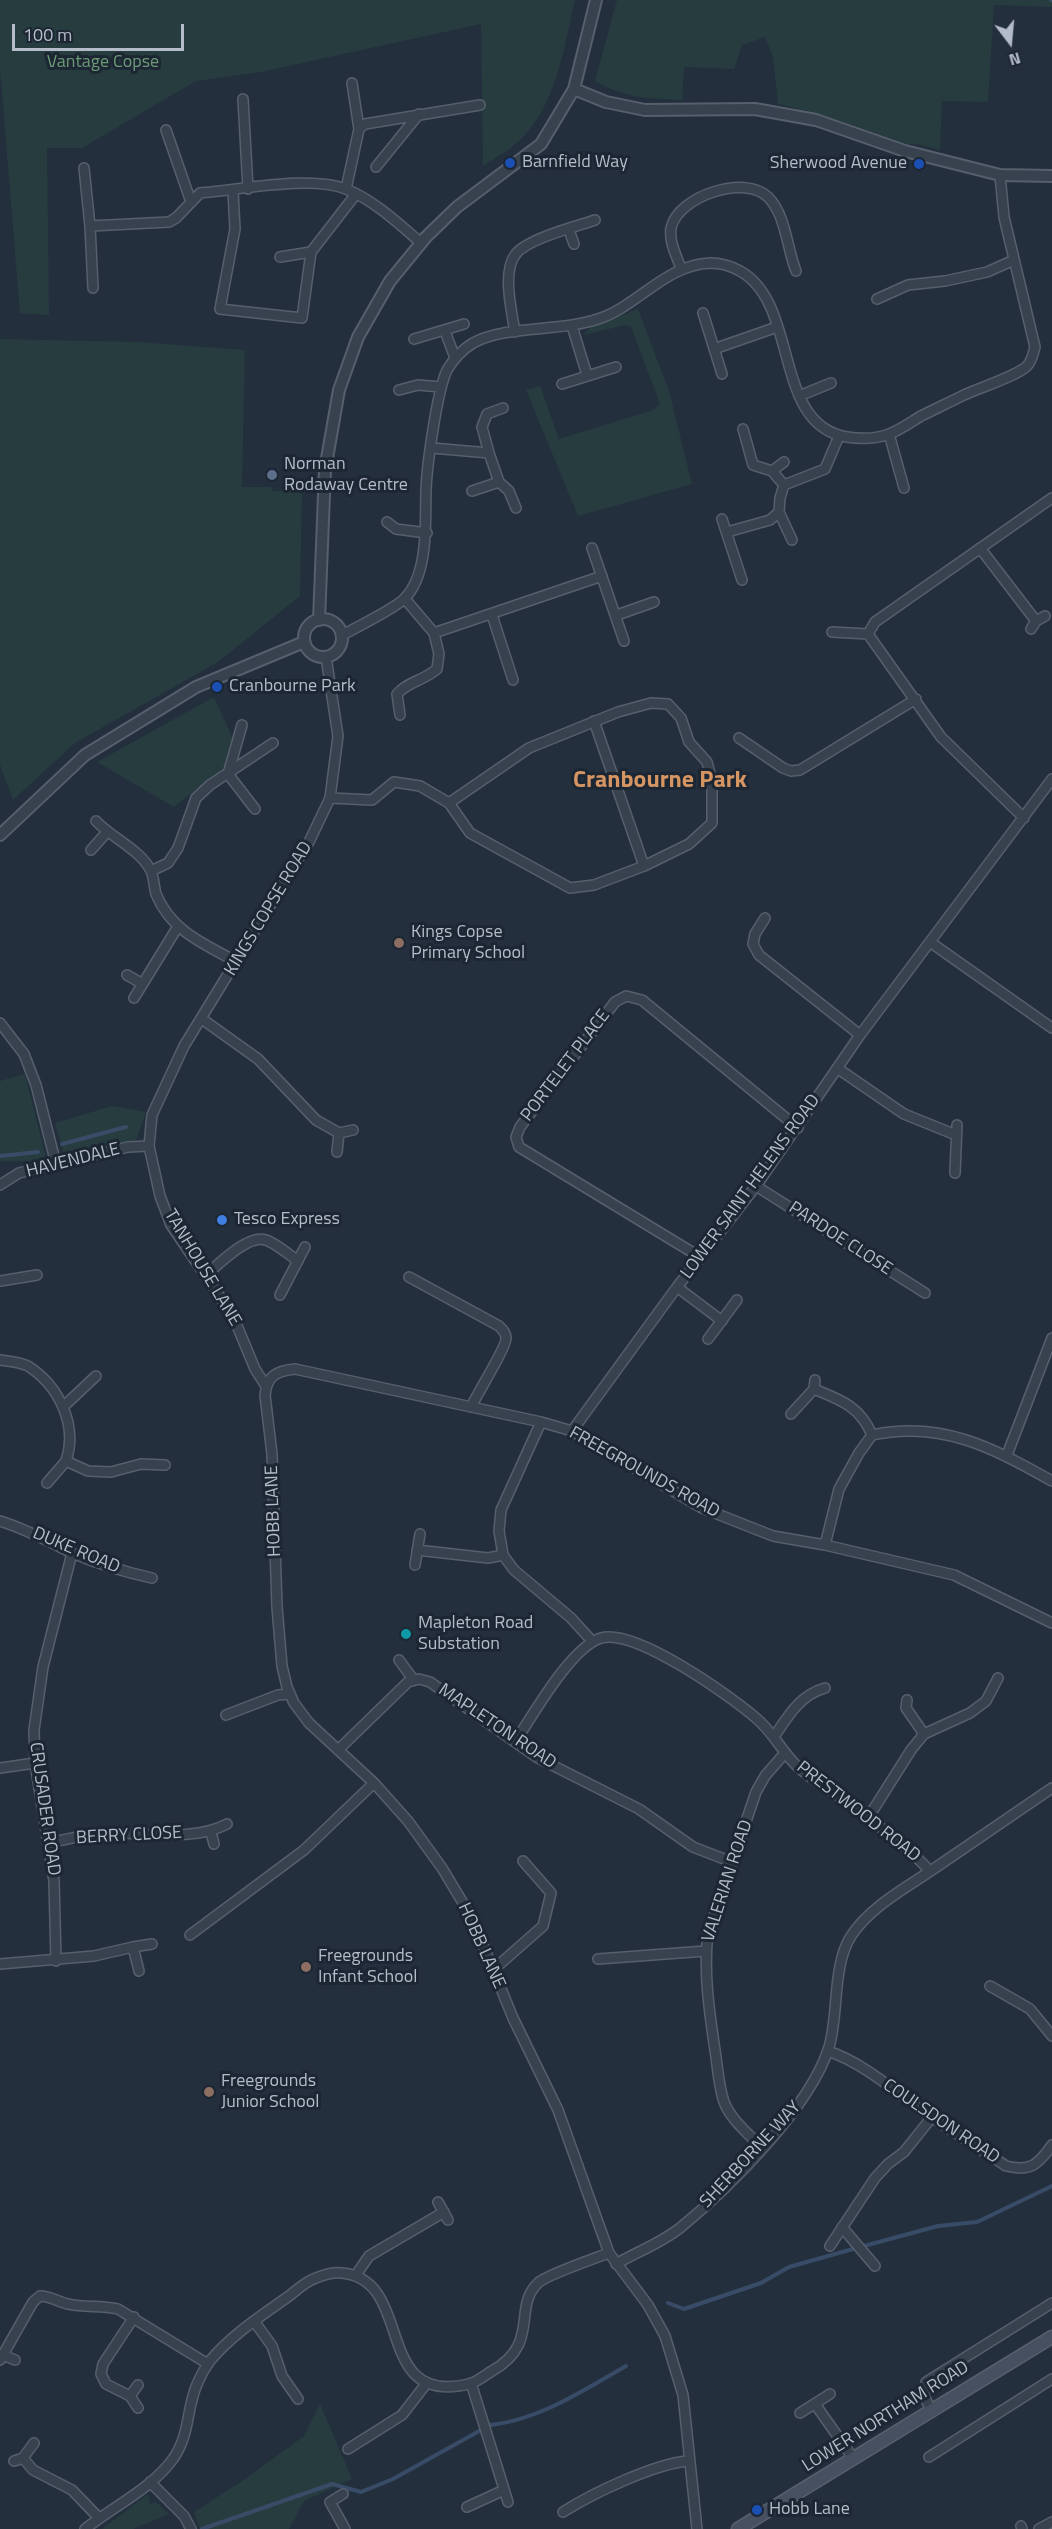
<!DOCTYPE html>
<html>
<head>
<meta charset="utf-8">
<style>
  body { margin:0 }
  #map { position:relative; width:1052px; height:2529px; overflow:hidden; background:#242f3e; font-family:"Titillium Web",sans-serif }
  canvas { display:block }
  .north { position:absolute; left:980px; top:12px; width:60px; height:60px; -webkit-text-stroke:4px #1d2633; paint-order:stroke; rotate:164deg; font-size:16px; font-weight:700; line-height:24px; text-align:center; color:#b4bcc9 }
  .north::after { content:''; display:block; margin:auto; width:21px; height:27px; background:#b4bcc9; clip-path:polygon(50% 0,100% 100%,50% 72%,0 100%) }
  .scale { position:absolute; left:12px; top:24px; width:172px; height:27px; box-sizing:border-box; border:3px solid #b4bcc9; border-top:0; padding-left:8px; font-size:18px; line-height:21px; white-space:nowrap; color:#b4bcc9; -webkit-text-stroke:4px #1d2633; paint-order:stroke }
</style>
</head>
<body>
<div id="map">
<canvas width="1052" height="2529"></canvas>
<div class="north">N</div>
<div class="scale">100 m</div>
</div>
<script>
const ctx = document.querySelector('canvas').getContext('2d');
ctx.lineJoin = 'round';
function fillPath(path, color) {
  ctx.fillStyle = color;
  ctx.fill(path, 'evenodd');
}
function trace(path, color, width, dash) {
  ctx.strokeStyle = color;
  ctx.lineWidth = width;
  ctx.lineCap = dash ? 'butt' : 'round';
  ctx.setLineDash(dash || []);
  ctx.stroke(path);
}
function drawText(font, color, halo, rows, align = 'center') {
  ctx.font = font + ' "Titillium Web",sans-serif';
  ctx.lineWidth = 6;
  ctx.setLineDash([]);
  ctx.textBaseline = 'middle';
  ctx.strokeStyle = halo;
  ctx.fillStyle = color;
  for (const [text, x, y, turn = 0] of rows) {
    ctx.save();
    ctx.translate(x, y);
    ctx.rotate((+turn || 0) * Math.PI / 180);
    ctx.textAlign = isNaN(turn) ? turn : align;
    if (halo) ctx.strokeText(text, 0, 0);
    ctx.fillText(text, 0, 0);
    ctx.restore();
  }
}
const green = new Path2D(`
  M0 0H575C564 47 556 108 518 142 508 151 495 158 483 166L481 24 261 72 196 81 82 148H47L49 315 20 313 0 69Z
  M617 0H1052V7L994 5 988 102 942 101 940 150 917 144H907L820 114 778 104 773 57 765 37 742 45 734 69 684 67 682 100C646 98 628 99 595 81Z
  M638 309 669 391 692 484 578 516 526 390 540 386 559 439 653 410 660 404 631 327 626 325 583 335 590 328Z
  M0 339 137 342 245 350 242 487H272V491H302L300 596 218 662 75 743 13 800 0 765Z
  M214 697 240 755 174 807 97 762Z
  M25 1074 47 1162 0 1161V1081Z
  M112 1106 146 1112 136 1140 65 1158 55 1123Z
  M320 2404 352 2479 304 2501 289 2529H200L194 2512 242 2481 304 2436Z
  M148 2494 150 2504 156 2502 169 2514 133 2529H102Z`);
const stream = new Path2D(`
  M1051 0H1052
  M62 1144 126 1127
  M0 1156 38 1152
  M864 2246 938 2226 977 2222 1052 2186
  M668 2303 684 2309 761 2283 789 2267 853 2249
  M491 2425C541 2419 584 2390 626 2366
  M202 2529 332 2484 361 2492 393 2479 481 2430`);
const minor = new Path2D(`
  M352 83 359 129
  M243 99 248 189
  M166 130 191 202
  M376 167 419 114
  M84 168 90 226
  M346 189 359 129 365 124 480 105
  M233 191 235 229 220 309 302 318 311 252 356 194
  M569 230 574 244
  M280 257 311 252
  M681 268C676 255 669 242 671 228 678 196 745 174 768 197 786 215 787 249 796 271
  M93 288 90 226 169 222 176 218 200 193C240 190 310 175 346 189 375 201 398 223 421 243
  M877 299 908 285 945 281 987 272 1014 260
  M703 313 722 374
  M572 326 587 375
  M445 331 455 358
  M515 332C512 313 502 273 515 255 526 239 575 227 595 220
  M414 339 464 324
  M714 349 777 327
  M562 384 616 367
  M399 390 418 385 441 387
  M799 396 831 383
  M503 408 487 414 482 427 489 453 499 482 509 491 516 508
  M743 429 753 465 772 471 784 485
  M889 434 904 488
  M432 448 489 453
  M772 471 784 462
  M472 491 499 482
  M779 512 792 540
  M722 519 742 580
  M387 522 396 529 427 533
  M727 532 770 520 779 512 780 498 784 485 825 469 839 436
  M592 548 624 641
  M980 548 1036 621
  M405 599 434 633 602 576
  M492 615 513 680
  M617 615 654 602
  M1031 629 1036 621 1045 616
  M832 632 868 634 941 737 1024 818
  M868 634 875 622 1052 498
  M341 636C356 627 395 609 405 598 429 573 425 522 426 490 427 465 437 391 447 370 453 360 463 349 473 343 505 325 560 332 598 319 638 306 665 265 710 263 720 263 731 266 740 271 800 304 772 425 847 437 860 439 876 439 889 434 900 430 911 422 921 416 935 409 950 402 964 395 979 388 1017 376 1027 366 1032 361 1033 354 1035 347L1004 217 1000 175
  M400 715 397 694C407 682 423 681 437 669L439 654 434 633
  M594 721 644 866
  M242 725 228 774 255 809
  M739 738 783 768 791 771 800 770 916 699
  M330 798 372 800 394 782 420 786 449 803 470 833 570 888 594 885 644 866 689 844 712 823V781L707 762 689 742 681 718 668 704 651 703 618 712 529 748 449 803
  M96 821C112 838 141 850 151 871 154 878 154 887 156 894 171 931 204 944 237 962
  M91 850 107 832
  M151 871 168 863 178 848 196 798 210 785 273 743
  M765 918 755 934 753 944 759 955 860 1035
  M930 942 1052 1028
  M127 975 141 983
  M134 998 177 928
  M202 1019 258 1059 316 1120 339 1133 353 1130
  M0 1023 24 1054 36 1085 56 1164
  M837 1068 904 1114 956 1135
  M337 1152 339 1133
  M955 1173 957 1125
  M0 1185 19 1173 128 1147 149 1146
  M756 1186 925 1293
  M700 1257 519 1147 516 1137 520 1127 615 1002 626 996 642 1000 798 1128
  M206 1275C219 1264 248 1234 266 1240 277 1244 288 1254 298 1261
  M409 1277 499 1326C503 1330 506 1333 506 1338 507 1346 477 1394 471 1407
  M0 1281 37 1275
  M677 1287 722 1321
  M280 1295 305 1247
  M708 1339 737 1300
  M0 1360C9 1361 20 1362 28 1366 59 1386 78 1425 66 1461L88 1471 111 1472 141 1464 165 1465
  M266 1386 255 1369 233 1316 171 1225 160 1196 149 1146 152 1115 184 1046 309 842 330 798 338 736 326 657
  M814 1389C841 1400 860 1406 872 1435
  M64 1406 96 1376
  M791 1414 814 1389 815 1380
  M541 1422 501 1510 499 1531 503 1555 514 1570 571 1618 592 1641
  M572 1431 677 1287 756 1186 860 1035 1052 779
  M1007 1455 1052 1338
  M47 1483 66 1461
  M0 1521C26 1529 48 1541 72 1553 98 1564 125 1572 152 1578
  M825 1545 839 1489 859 1453 872 1435C942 1420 993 1448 1052 1481
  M417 1550 488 1558 503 1555
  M415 1565 420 1534
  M399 1660 413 1679
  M907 1700 906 1708 924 1734
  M226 1715 278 1695 290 1694
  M774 1737C788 1716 800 1695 825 1688
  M515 1742C533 1715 571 1647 601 1638 635 1628 729 1695 756 1718 773 1732 782 1752 798 1767 809 1777 822 1785 834 1793 868 1818 902 1841 930 1871
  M338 1750 408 1682 419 1679 430 1682 538 1758 639 1809 693 1847 732 1862
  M0 1768 35 1763
  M868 1818 911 1750 924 1734 970 1713 986 1701 998 1678
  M211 1832 214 1844
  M48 1843C68 1839 87 1834 108 1833 146 1832 193 1842 227 1824
  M190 1935 304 1850 374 1783
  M133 1947 152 1944
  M598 1959 706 1951
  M56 1961 54 1881 35 1763 34 1730 43 1667 72 1553
  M0 1964 94 1956 133 1947 139 1971
  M493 1970 543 1926 551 1893 523 1861
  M990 1986 1030 2009 1052 2036
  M828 2051C863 2063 891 2088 921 2110 948 2129 978 2147 1006 2166 1030 2172 1038 2165 1052 2145
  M762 2148C749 2134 731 2120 724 2102 719 2087 718 2072 716 2057 710 2016 703 1974 708 1933L756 1792 765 1776 785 1753
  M438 2202 448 2220
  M842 2227 875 2266
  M830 2246 875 2178 888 2164 904 2152 932 2117
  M616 2264C637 2252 661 2243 680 2228 729 2188 810 2108 829 2047 839 2014 832 1966 851 1936 871 1906 906 1888 935 1868 974 1841 1013 1815 1052 1788
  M356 2275 369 2256 444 2212
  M134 2317 103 2364 101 2374 106 2384 130 2396 138 2408
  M254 2321 272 2346 282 2376 298 2399
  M3 2355 15 2360
  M0 2360 33 2302 40 2296C51 2296 58 2302 68 2304 84 2308 101 2305 118 2309L208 2364
  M471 2383 508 2502
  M130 2396 138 2385
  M815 2404 853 2458
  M931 2410 924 2396 926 2382 1052 2303
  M800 2413 830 2394
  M348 2449 402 2415 426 2384
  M929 2457 1052 2379
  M23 2458 33 2470 72 2490 99 2518
  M14 2461 23 2458 34 2443
  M150 2482 184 2516 191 2529
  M343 2494 330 2502 345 2529
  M467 2507 504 2490
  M563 2512C593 2493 654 2464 688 2461
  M1021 2526 1022 2529
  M85 2529C114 2506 151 2489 173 2459 191 2433 186 2407 198 2382 201 2375 205 2368 209 2362 231 2335 261 2316 289 2296 297 2290 306 2281 316 2278 323 2275 334 2272 342 2273 416 2280 371 2407 469 2384 477 2382 485 2375 492 2371 541 2343 512 2308 538 2283 546 2275 596 2258 609 2253
  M697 2529 683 2395 665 2336 648 2305 609 2253 558 2110 513 2018 472 1918 442 1868 408 1821 374 1783 309 1723 294 1703 287 1687 282 1666 277 1607 272 1454 265 1395C267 1376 276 1371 295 1369L541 1422 572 1431 702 1508 773 1536 825 1545 954 1575 1052 1623
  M1039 2529 1052 2522`);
const tertiary = new Path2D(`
  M574 89 606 102 645 110 755 109 816 120 905 151 1000 175 1052 176
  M304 638a19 19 0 1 1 38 0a19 19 0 1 1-38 0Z
  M319 620 325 470 339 390 358 337 390 281 426 237 457 207 541 144 574 89 596 0
  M0 835 85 755 196 687 304 642`);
const secondary = new Path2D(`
  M738 2529 1052 2337`);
const markers = [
  [510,163,6,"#1a4fb4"],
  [919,164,6,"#1a4fb4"],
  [272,475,6,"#5c6f8a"],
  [217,687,6,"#1a4fb4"],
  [399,943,6,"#8d6e63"],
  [222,1220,6,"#3f7fe0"],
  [406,1634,6,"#0f9aa8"],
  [306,1967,6,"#8d6e63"],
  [209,2092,6,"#8d6e63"],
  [757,2510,6,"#1a4fb4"]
];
const parkNames = [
  ["Vantage Copse",103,63]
];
const poiNames = [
  ["Barnfield Way",522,163],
  ["Sherwood Avenue",907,164,"right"],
  ["Norman",284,465],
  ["Rodaway Centre",284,486],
  ["Cranbourne Park",229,687],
  ["Kings Copse",411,933],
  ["Primary School",411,954],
  ["Tesco Express",234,1220],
  ["Mapleton Road",418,1624],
  ["Substation",418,1645],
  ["Freegrounds",318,1957],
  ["Infant School",318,1978],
  ["Freegrounds",221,2082],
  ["Junior School",221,2103],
  ["Hobb Lane",769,2510]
];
const streetNames = [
  ["KINGS COPSE ROAD",269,909,-59],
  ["PORTELET PLACE",566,1066,-53],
  ["HAVENDALE",73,1161,-14],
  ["LOWER SAINT HELENS ROAD",751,1187,-54],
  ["PARDOE CLOSE",840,1239,33],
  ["TANHOUSE LANE",202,1268,59],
  ["FREEGROUNDS ROAD",644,1473,29],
  ["HOBB LANE",274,1511,-92],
  ["DUKE ROAD",76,1551,23],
  ["MAPLETON ROAD",497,1727,34],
  ["CRUSADER ROAD",44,1809,82],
  ["PRESTWOOD ROAD",858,1812,38],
  ["BERRY CLOSE",129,1836,-3],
  ["VALERIAN ROAD",728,1881,-72],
  ["HOBB LANE",481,1946,66],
  ["COULSDON ROAD",941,2122,34],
  ["SHERBORNE WAY",751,2155,-47],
  ["LOWER NORTHAM ROAD",886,2417,-32]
];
const districtNames = [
  ["Cranbourne Park",660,781]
];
fillPath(green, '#263c3f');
trace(stream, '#394c67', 4);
trace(minor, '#565f6c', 12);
trace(tertiary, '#565f6c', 14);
trace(secondary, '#565f6c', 15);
trace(minor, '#38414e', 9);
trace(tertiary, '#38414e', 10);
trace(secondary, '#465061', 12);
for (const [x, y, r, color] of markers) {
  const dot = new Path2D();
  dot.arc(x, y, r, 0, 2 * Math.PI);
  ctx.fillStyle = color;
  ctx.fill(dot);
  trace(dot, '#1d2633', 2);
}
drawText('18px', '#6b9a76', '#1d2633', parkNames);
drawText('18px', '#b4bcc9', '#1d2633', poiNames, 'left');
drawText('18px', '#b4bcc9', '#1d2633', streetNames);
drawText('bold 24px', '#d59563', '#1d2633', districtNames);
</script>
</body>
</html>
